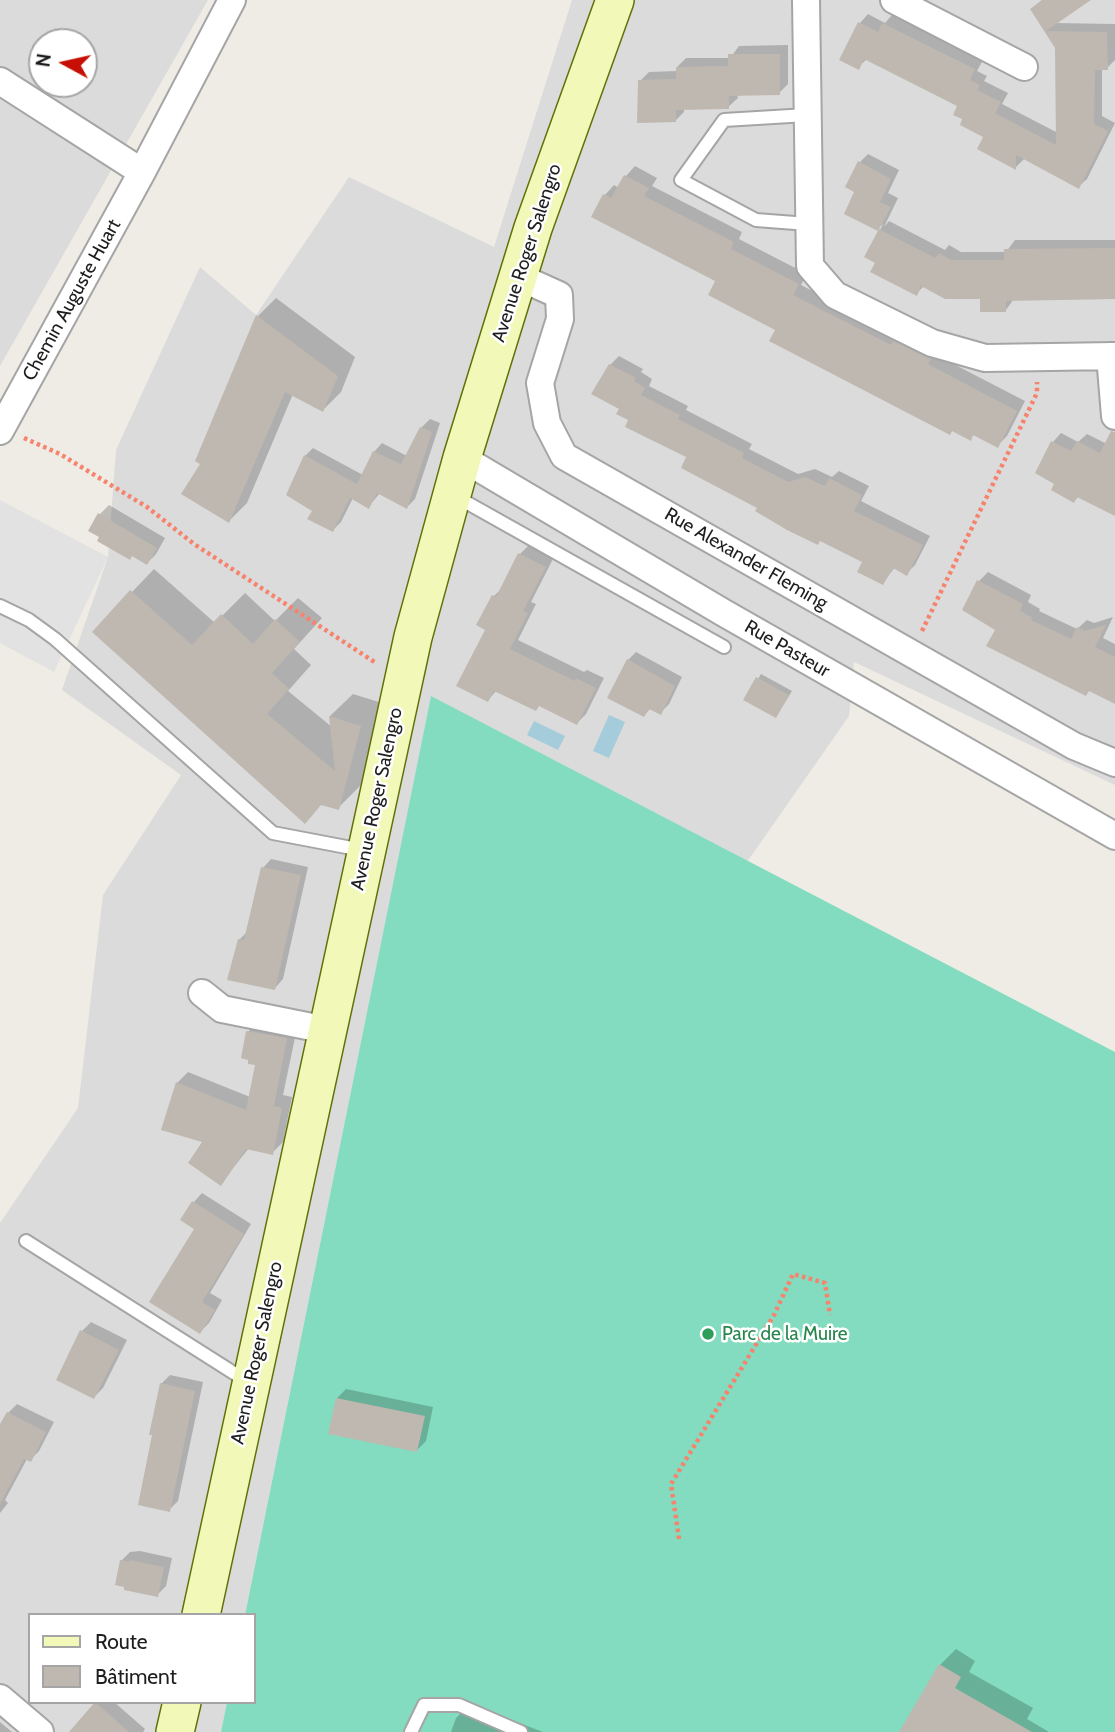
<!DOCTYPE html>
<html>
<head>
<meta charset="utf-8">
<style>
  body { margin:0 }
  #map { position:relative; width:1115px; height:1732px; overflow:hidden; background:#eeece4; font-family:Cabin,sans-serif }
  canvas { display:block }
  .legend { position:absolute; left:28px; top:1613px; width:228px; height:91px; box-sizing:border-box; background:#fff; border:2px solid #a5a5a5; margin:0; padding:9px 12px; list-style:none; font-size:21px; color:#1e1e1e }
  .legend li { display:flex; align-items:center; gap:14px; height:35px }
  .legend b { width:35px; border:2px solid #a5a5a5 }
  .north { position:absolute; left:28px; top:28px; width:70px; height:70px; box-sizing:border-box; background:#fff; border:2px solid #a5a5a5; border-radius:50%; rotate:278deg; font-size:19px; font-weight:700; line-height:28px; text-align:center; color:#1e1e1e }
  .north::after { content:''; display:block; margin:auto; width:24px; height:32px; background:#c61005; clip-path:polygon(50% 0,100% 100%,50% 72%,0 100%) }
</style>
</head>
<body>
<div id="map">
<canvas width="1115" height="1732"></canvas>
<ul class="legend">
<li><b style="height:9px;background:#f1f8b8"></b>Route</li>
<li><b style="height:19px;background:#bfb8b0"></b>Bâtiment</li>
</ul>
<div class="north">N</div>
</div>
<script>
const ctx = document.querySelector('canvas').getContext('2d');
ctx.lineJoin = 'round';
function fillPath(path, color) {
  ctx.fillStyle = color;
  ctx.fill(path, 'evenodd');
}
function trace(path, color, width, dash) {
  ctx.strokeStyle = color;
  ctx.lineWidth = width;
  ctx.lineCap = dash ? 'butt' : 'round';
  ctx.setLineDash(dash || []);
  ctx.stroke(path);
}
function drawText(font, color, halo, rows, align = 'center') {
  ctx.font = font + ' Cabin,sans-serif';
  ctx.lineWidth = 5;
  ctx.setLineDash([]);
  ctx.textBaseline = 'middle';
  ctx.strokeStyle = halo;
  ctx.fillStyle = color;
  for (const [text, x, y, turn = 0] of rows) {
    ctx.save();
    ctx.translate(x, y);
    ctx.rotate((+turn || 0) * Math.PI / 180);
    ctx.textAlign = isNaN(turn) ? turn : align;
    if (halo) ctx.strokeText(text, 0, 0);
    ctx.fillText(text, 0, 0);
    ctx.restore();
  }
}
const residential = new Path2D(`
  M0 0H208L0 366ZM42 42H84V84H42Z
  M572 0H1115V785L854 662 849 716 747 862 431 697 245 1615H30V1702H227L221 1732H0V1223L78 1108 103 895 181 775 62 690 108 557 116 450 200 267 256 315 349 177 494 247Z`);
const pitch = new Path2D(`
  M431 696 1115 1052V1732H221L227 1702H254V1615H245Z`);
const parking = new Path2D(`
  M0 500 108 557 54 672 0 643Z`);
const water = new Path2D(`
  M609 715 625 722 609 758 593 751Z
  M534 721 565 736 558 750 527 735Z`);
const shadow = new Path2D(`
  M1042 0H1088L1055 23 1115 24V60L1107 68H1102V116L1115 123 1087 179 1078 187 1025 158 1016 167 964 119 959 106 867 59 858 67 842 59 860 23 868 14 885 23 892 15 983 60 977 71 987 76 984 81 1008 93 1002 104 1058 133 1057 48 1032 10Z
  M788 45V84L779 93 737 94 738 98 728 107 684 108V112L675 121 640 81 649 72 677 71V67L686 58H730L739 46Z
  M868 154 899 170 888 193 898 198 884 227 889 221 945 250 949 245 961 252H1006L1015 240H1115V298L1014 299 1005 311 981 297 924 286 916 294 877 262 867 256 883 224 877 229 856 191 859 163Z
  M635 166 657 178 652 186 742 232 739 239 807 274 801 285 1025 401 1007 436 997 446 975 434 970 438 778 329 717 280 593 216 605 195 614 185 619 188 626 176Z
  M276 298 355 357 341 392 323 410 293 394 247 503 229 521 203 463 197 460 258 316Z
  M619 356 643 369 641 372 652 379 649 386 688 406 686 410 752 444 749 449 798 474 815 469 832 477 839 471 869 486 861 501 930 536 915 565 907 573 895 567 883 583 864 562 760 507 689 456 630 420 622 408 610 365Z
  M430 419 440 423 415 499 407 507 380 493 369 506 353 498 341 522 333 530 314 510 305 456 313 448 363 475 374 452 382 443 407 456 421 428Z
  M1061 433 1078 442 1087 434 1109 445 1115 443V514L1079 496 1074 501 1056 483 1037 473 1053 442Z
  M109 505 165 538 156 554 147 563 90 530 100 514Z
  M529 545 554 557 531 602 536 604 518 640 584 672 587 670 604 678 586 714 577 723 540 705 497 690 488 700V629L494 596 503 587 520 554Z
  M154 569 215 623 245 593 275 621 298 598 322 618 294 649 311 665 288 691 332 727 330 716 353 694 382 703 361 785 338 808 94 632Z
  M988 572 1031 595 1028 602 1040 609 1039 611 1077 629 1087 620 1094 623 1113 617 1103 638 1115 644V702L964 610 979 581Z
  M636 652 682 677 669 704 660 713 651 708 644 715 628 660Z
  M761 674 792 691 779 712 746 699Z
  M271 859 308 867 283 979 275 988 239 940 248 931 263 868Z
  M258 1021 297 1028 283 1095 292 1097 283 1142 272 1153 249 1148 221 1183 205 1141 177 1083 188 1072 250 1097 257 1064 248 1032Z
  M202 1193 251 1224 210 1293 222 1300 209 1323 200 1332 194 1202Z
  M91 1322 127 1340 103 1388 94 1397 82 1331Z
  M170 1375 203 1382 178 1501 169 1510 161 1384Z
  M346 1389 433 1407 426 1441 417 1450 337 1398Z
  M17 1404 54 1422 39 1451 30 1460 27 1459 5 1500 8 1503 0 1513V1428L8 1413Z
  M140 1551 172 1558 166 1586 157 1595 121 1561 130 1552Z
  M956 1649 975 1661 969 1672 1033 1708 1027 1719 1049 1732H901L940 1665Z
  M97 1702H114L145 1729 143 1732H71Z
  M470 1704 543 1732H451L456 1718Z
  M0 1722 12 1732H0Z`);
const building = new Path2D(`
  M1042 0H1091L1046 31 1107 32 1108 70H1095L1094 124 1108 131 1079 189 1016 155V170L977 149 983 137 960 125 962 119 953 115 957 106 864 59 859 70 839 60 858 22 878 32 882 23 975 69 970 80 980 85 977 90 1001 102 995 113 1056 145 1055 48 1030 9Z
  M728 54H780V95L729 96V109L676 110V122L637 123 638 80 676 79V67L728 66Z
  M858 161 891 179 880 202 891 207 878 231 844 214 854 192 845 187Z
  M624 175 649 188 644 196 734 242 731 249 799 284 793 295 891 345 893 341 931 359 928 364 1017 411 998 448 973 435 971 441 952 431 950 435 769 341 775 330 708 295 715 281 591 217 603 194 611 198Z
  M879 229 935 258 939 253 951 260H1004V249L1115 248V299L1006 301V312H980V299H945L921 286 917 296 870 272 875 263 864 257Z
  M256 315 338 376 323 412 285 392 229 523 181 494 200 464 195 461Z
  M609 364 636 378 634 381 645 388 641 395 680 415 678 419 744 453 742 458 788 482 805 477 825 486 829 478 862 495 854 511 923 545 907 576 893 568 883 585 857 572 862 562 820 541 818 545 787 530 755 511 757 508 681 468 686 457 625 427 628 420 616 414 619 409 591 394Z
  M420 427 432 432 407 509 377 493 369 509 350 498 333 532 307 519 312 511 286 495 304 455 357 484 373 451 401 464Z
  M1111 431 1115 432V516L1077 497 1074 503 1051 490 1054 484 1035 473 1051 441 1071 451 1077 441 1100 453Z
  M98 513 157 548 147 565 132 556 130 560 97 541 99 537 88 531Z
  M518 553 546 567 523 611 528 613 510 649 575 681 576 678 596 688 577 725 539 706 536 711 494 691 488 702 456 686 485 630 476 625 492 595 496 597Z
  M977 580 1023 604 1020 611 1033 618 1031 620 1071 639 1077 627 1084 631 1106 625 1095 647 1115 657V704L1089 691 1086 696 986 646 995 630 962 610Z
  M130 590 192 645 221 614 253 644 275 619 300 642 272 673 289 689 267 714 335 771 329 716 361 726 339 810 321 805 305 824 92 632Z
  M627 659 675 686 661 715 649 709 644 717 607 698Z
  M756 677 789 695 776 718 743 700Z
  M261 867 301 875 275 990 227 980 238 939 244 940Z
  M246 1031 287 1038 274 1106 282 1108 273 1155 246 1149 221 1186 188 1163 202 1142 161 1130 176 1082 246 1110 255 1065 248 1064V1060L241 1058Z
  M192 1201 244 1234 202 1302 215 1310 200 1334 149 1302 194 1229 180 1220Z
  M80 1330 119 1350 94 1399 56 1380Z
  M160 1383 195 1391 170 1512 138 1505 152 1435H149Z
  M336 1398 425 1416 417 1452 328 1434Z
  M7 1412 46 1432 31 1462 24 1459 0 1504V1424Z
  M120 1560 129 1562V1560L164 1567 158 1597 124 1590V1587L115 1585Z
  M939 1664 961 1677 955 1688 1032 1732H899Z
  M95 1702 129 1732H69Z`);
const path = new Path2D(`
  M24 438 60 454 147 507 194 544 376 663
  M922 631 1037 393V382
  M679 1539 671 1484 774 1315 793 1274 825 1283 830 1315`);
const lane = new Path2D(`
  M807 115 724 120 681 180 756 220 808 224
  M455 496 724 647
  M0 606 29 620 55 639 273 833 362 850
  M26 1241 248 1382
  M411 1732 424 1705H459L521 1732`);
const street = new Path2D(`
  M806 0 810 266 835 295 932 343 985 358 1115 356
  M894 0 1024 67
  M0 81 142 172
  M519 277 559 295 560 319 540 383 547 423 564 456 1074 746 1115 763
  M1110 356 1115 416
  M0 431 142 172 232 0
  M462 458 724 613 1115 836
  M202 993 222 1009 327 1030
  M0 1698 40 1732`);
const secondary = new Path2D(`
  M201 1615 413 637 462 458 533 228 615 0
  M175 1732 182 1702`);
const markers = [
  [708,1334,7,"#2e9e5b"]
];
const streetNames = [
  ["Avenue Roger Salengro",527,253,-72],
  ["Chemin Auguste Huart",72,300,-61],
  ["Rue Alexander Fleming",746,559,30],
  ["Rue Pasteur",787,649,30],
  ["Avenue Roger Salengro",377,799,-78],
  ["Avenue Roger Salengro",257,1353,-78]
];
const leisureNames = [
  ["Parc de la Muire",722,1334]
];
fillPath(residential, '#dcdbdb');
fillPath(pitch, '#83dcbf');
fillPath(parking, '#e2e2e2');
fillPath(water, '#a5ccdb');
fillPath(shadow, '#0003');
fillPath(building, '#bfb8b0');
trace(lane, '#a5a5a5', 16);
trace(street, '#a5a5a5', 30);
trace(secondary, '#607207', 40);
trace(path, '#f6836d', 4.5, [3.5, 3.5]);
trace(lane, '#fff', 12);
trace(street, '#fff', 26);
trace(secondary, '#f1f8b8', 37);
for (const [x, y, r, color] of markers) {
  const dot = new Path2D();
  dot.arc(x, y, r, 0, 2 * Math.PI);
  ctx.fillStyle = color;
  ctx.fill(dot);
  trace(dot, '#fff', 2.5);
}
drawText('19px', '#1e1e1e', '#fff', streetNames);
drawText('19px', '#27864d', '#fff', leisureNames, 'left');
</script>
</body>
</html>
